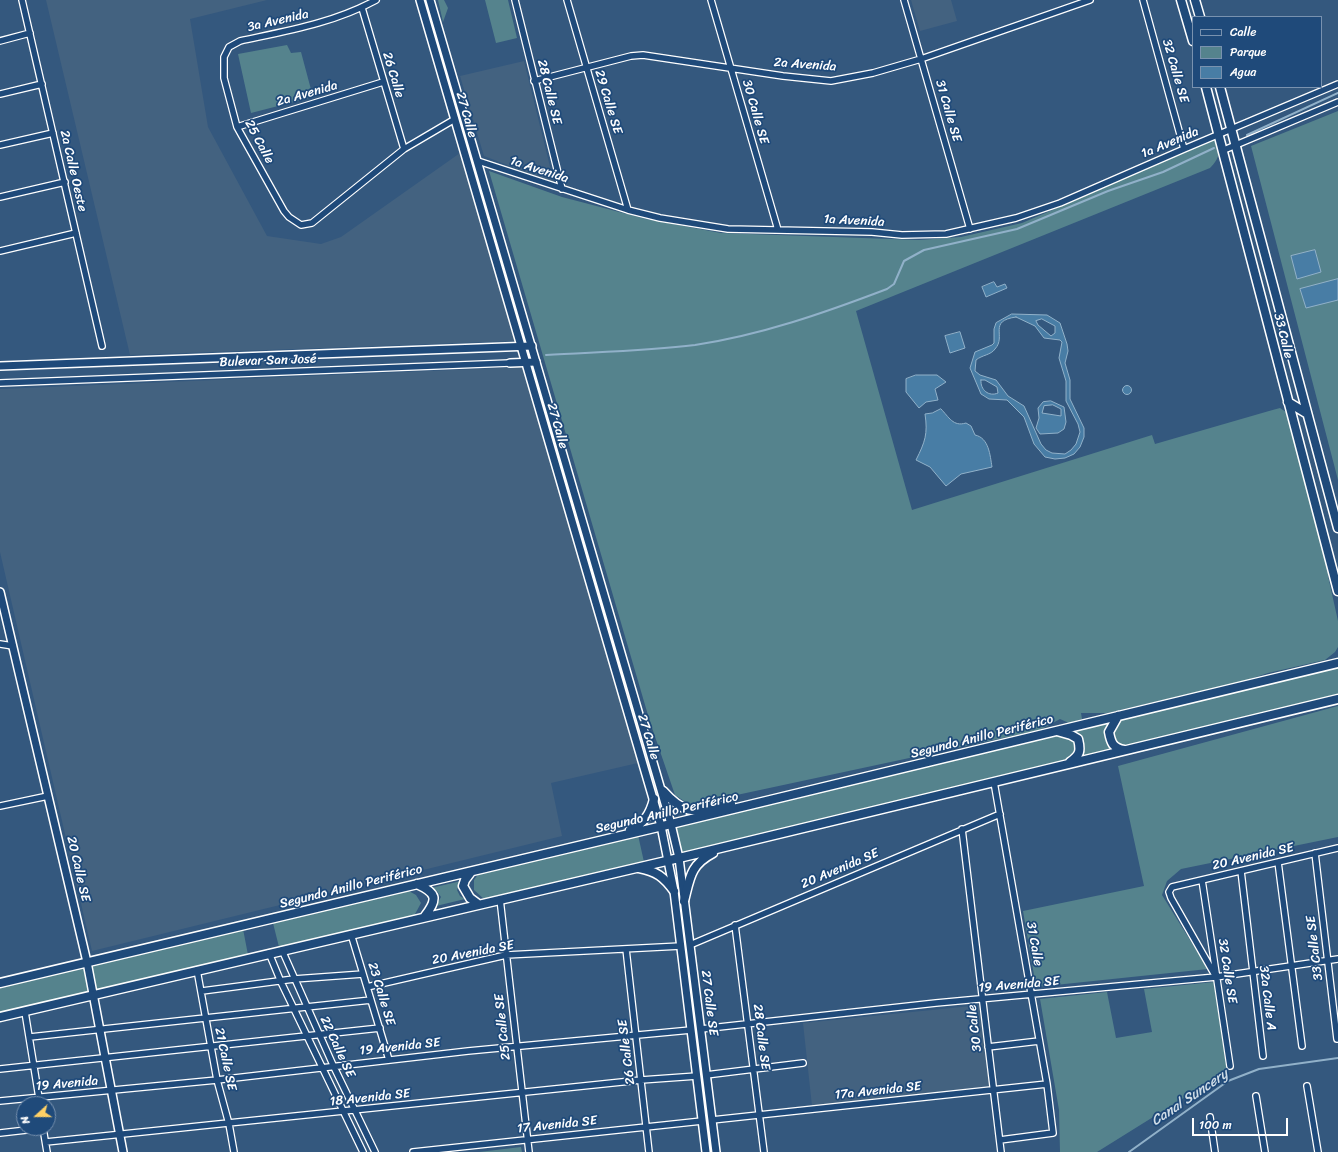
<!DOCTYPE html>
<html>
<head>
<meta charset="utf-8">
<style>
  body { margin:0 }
  #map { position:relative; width:1338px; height:1152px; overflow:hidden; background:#34587e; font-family:Sriracha,sans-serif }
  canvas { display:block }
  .legend { position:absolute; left:1192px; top:16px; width:130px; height:72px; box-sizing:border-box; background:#1f4a7a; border:1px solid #7992af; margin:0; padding:5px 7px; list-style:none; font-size:12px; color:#fff }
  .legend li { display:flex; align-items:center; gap:8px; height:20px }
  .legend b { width:20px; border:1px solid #7992af }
  .north { position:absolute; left:16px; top:1096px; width:40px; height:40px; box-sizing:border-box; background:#1f4a7a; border:1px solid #7992af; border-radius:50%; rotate:249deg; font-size:11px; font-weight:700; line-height:16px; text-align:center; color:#fff }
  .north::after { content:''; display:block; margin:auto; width:14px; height:18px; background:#ffd166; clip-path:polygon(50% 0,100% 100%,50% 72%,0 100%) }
  .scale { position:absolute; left:1192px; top:1118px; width:96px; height:18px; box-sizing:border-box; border:2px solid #fff; border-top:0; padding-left:5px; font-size:12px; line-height:14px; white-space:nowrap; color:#fff; -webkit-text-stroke:3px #1f4a7a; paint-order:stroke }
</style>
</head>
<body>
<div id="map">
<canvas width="1338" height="1152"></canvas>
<ul class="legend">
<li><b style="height:5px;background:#1f4a7a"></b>Calle</li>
<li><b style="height:11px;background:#55838d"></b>Parque</li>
<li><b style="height:11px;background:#487da5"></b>Agua</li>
</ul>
<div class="north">N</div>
<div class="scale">100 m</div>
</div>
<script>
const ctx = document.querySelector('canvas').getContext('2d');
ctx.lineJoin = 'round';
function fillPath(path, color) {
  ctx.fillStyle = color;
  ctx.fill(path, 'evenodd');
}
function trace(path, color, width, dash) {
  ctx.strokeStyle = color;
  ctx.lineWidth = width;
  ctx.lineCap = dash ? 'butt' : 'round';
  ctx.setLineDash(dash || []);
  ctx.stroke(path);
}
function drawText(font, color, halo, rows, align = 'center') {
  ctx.font = font + ' Sriracha,sans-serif';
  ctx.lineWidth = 3.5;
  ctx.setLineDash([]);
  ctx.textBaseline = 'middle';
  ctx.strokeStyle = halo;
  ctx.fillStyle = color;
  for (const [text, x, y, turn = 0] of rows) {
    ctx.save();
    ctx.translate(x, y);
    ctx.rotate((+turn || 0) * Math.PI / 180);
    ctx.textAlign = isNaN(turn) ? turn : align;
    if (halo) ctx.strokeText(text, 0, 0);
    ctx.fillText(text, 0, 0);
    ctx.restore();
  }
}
const built = new Path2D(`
  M46 0H267L190 19 208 127 267 236 321 244 341 237 460 153 515 341 130 355Z
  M911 0H951L957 21 920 31Z
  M524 61 554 183 484 156 460 76Z
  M523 367 638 763 551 783 562 836 92 951 0 552V389Z
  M981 1005 990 1086 812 1106 803 1023Z`);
const green = new Path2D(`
  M438 0H444L448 8 443 22Z
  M485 0H508L517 38 496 43Z
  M287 45 291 53 301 52 313 97 251 113 238 54Z
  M1338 111V480L1251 146Z
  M1218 138C1220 152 1220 158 1210 168L856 311 912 510 1152 435 1155 444 1269 411 1280 408 1286 412 1316 514 1314 517 1318 535 1322 539 1328 562V576L1338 621V647L1335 652 1325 660 1268 673 1244 681 1107 713H1081L1082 719 1069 723 1060 719 1040 730 690 805 675 795 650 722 489 171 562 197 646 219 721 233 919 240 961 237 1022 223 1104 188 1195 146Z
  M1338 663V698L1127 750 1112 742V727L1119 719Z
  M1338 706V837L1181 869 1167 881 1162 895 1208 969 1036 987 1023 911 1144 886 1118 766Z
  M1111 722 1106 733 1118 752 1077 761 1082 750 1068 732Z
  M1058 736 1073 741 1077 749 1068 762 679 857 672 825Z
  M638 835 644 862 485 900 474 890V880L479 873Z
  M461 881 457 890 460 896 465 899 436 906 441 897 437 891 431 888Z
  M407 890 416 895 421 903 414 916 279 947 273 923Z
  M243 929 248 955 97 991 91 965Z
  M86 964 92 995 0 1017V983Z
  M1214 982 1227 1071 1097 1152H1060L1059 1110 1040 999 1107 992 1116 1038 1152 1032 1144 989Z
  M521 1147 522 1152H479Z`);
const water = new Path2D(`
  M1315 250 1321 272 1297 279 1291 256Z
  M1338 279V300L1306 308 1300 289Z
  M994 282 997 287 1005 284 1007 288 986 297 982 287Z
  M1012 314 1047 315 1060 323 1067 344 1068 351 1065 363 1070 380V399L1084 428V437L1080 447 1074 454 1065 458 1055 459 1045 457 1034 444 1024 417 1007 400 989 399 981 394 970 368 975 352 992 345 994 343V329L996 323ZM1016 317 1035 326 1044 338 1060 340 1062 342 1059 358 1066 381V401L1078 424 1080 432 1076 444 1071 450 1065 454 1052 453 1046 450 1041 444 1024 406 1008 396 996 380 980 375 975 371 976 360C982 355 991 355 995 349 1007 336 987 321 1016 317ZM1042 319 1055 326V333L1051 336 1038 325 1036 321ZM981 380H985L997 387 998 393C989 397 980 390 981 380Z
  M960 332 965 348 950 353 945 336Z
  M916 375H937L946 382 935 389 938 400 926 402 919 408 906 392V379Z
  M1122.5 390a4.5 4.5 0 1 1 9 0a4.5 4.5 0 1 1-9 0Z
  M1051 401 1064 407 1066 422 1064 429 1058 433 1040 434 1036 428 1039 418 1038 408 1043 402ZM1053 405 1061 409V416L1042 413 1044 406Z
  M941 409C949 417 953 427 966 423L971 426 975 435C989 438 990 455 992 467L961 474 946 486 930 467 916 460C925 442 928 434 925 414L932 413Z`);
const stream = new Path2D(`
  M1247 135 1338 93
  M546 355C595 352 647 351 695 345 761 335 824 313 887 289L894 284 904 261 924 250 1017 229 1108 191 1163 172 1214 148
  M1129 1152 1228 1081 1259 1069 1338 1058`);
const minor = new Path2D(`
  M22 0 102 346
  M376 0C334 23 286 31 240 41L229 47 224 57V78L237 127 284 211 289 217 301 225 312 223 404 149 455 119
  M515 0 562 189
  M567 0 628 210
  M711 0 778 230
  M904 0 970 229
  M1143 0 1184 149
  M362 8 404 149
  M0 41 30 33
  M534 81 631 56 643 55 783 76 831 81 873 73 921 59 1090 0
  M0 94 42 84
  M237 127 383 82
  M0 145 53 133
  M1224 150 1338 102
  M478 161 628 210 660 218 728 229 872 232 902 235 946 234 1016 218 1060 203 1184 149 1338 84
  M0 197 65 182
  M0 251 76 233
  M0 383 510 363
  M0 644 13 646
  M994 782 1047 1084 1053 1133 1000 1140
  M0 806 48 796
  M962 829 1001 1152
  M1315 853 1337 1039
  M1278 862 1302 1046
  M1241 871 1263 1056
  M1202 880 1230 1066
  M500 899 529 1152
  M735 925 764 1152
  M351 934 389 1060
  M690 945 1000 814
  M626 949 649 1152
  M282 950 333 1065 375 1152
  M269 953 281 982 363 1152
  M197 970 217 1080 229 1124 234 1152
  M1216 977 1171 898 1169 892 1172 887 1338 848
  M367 987 506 955 681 946
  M202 991 294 979 363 974
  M25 1012 40 1104
  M701 1029 936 1003 1216 977 1338 959
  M30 1037 371 1000
  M988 1047 1039 1041
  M0 1069 380 1028
  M706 1075 803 1063
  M1307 1086 1318 1152
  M1256 1096 1265 1152
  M0 1101 217 1080 468 1051 691 1030
  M1210 1117 1215 1152
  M712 1120 1047 1084
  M43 1128 47 1152
  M0 1133 44 1128
  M46 1142 641 1080 697 1076
  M413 1152 702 1121`);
const tertiary = new Path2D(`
  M510 363 536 362
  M0 366 532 346
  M0 592 87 962 123 1152`);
const secondary = new Path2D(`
  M420 0 661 826 674 891 706 1152
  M430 0 671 824 679 858 716 1152`);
const primary = new Path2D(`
  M1181 0 1193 41
  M1195 0 1200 17
  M1206 87 1338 591
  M1220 87 1338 528
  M1288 402 1306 413
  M1118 716 1109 732C1111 743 1113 748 1124 750
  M1057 731 1071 735 1078 739C1081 751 1080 755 1070 762
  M663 791C688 819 697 810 731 804
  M630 830C644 823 650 815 654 799
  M639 868C656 871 664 877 674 891
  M471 872 465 880 463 886 470 898 478 904
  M417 884C437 893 438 899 425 916
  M684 901C690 878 690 865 713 853
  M0 983 671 824 1338 663
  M0 1017 679 858 1338 699`);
const streetNames = [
  ["3a Avenida",278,21,-13],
  ["2a Avenida",805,65,4],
  ["32 Calle SE",1175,71,74],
  ["26 Calle",393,75,73],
  ["28 Calle SE",549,92,76],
  ["2a Avenida",307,94,-16],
  ["29 Calle SE",608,102,73],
  ["31 Calle SE",948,111,74],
  ["30 Calle SE",755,112,74],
  ["27 Calle",466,115,74],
  ["25 Calle",259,142,62],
  ["1a Avenida",1170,143,-23],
  ["1a Avenida",539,170,18],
  ["2a Calle Oeste",73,171,77],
  ["1a Avenida",854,221,3],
  ["33 Calle",1283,336,76],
  ["Bulevar San José",268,361,-2],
  ["27 Calle",557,426,74],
  ["27 Calle",648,737,73],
  ["Segundo Anillo Periférico",982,737,-14],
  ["Segundo Anillo Periférico",667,813,-13],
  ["20 Avenida SE",1253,857,-13],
  ["20 Calle SE",78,869,77],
  ["20 Avenida SE",840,869,-23],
  ["Segundo Anillo Periférico",351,887,-14],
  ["31 Calle",1034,944,80],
  ["33 Calle SE",1315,948,-97],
  ["20 Avenida SE",473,953,-11],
  ["32 Calle SE",1227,971,81],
  ["19 Avenida SE",1019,985,-5],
  ["23 Calle SE",381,994,73],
  ["32a Calle A",1267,998,83],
  ["27 Calle SE",709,1003,83],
  ["25 Calle SE",503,1027,-96],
  ["30 Calle",975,1028,-97],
  ["28 Calle SE",761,1037,83],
  ["22 Calle SE",337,1047,65],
  ["19 Avenida SE",400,1047,-6],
  ["26 Calle SE",627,1052,-97],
  ["21 Calle SE",225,1059,78],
  ["19 Avenida",67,1084,-5],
  ["17a Avenida SE",878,1091,-6],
  ["18 Avenida SE",370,1098,-6],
  ["17 Avenida SE",557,1125,-6]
];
const waterNames = [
  ["Canal Suncery",1190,1098,-34]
];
fillPath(built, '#436280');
fillPath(green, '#55838d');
fillPath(water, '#487da5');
trace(water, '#91b1c9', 1);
trace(stream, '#91b1c9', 2);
trace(minor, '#fff', 8);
trace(tertiary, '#fff', 10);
trace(secondary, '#fff', 10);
trace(primary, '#fff', 11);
trace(minor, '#1f4a7a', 5.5);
trace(tertiary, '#1f4a7a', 7);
trace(secondary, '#1f4a7a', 7);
trace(primary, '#1f4a7a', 8);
drawText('13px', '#fff', '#1f4a7a', streetNames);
drawText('italic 14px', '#d1dee8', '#1f4a7a', waterNames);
</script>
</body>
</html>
